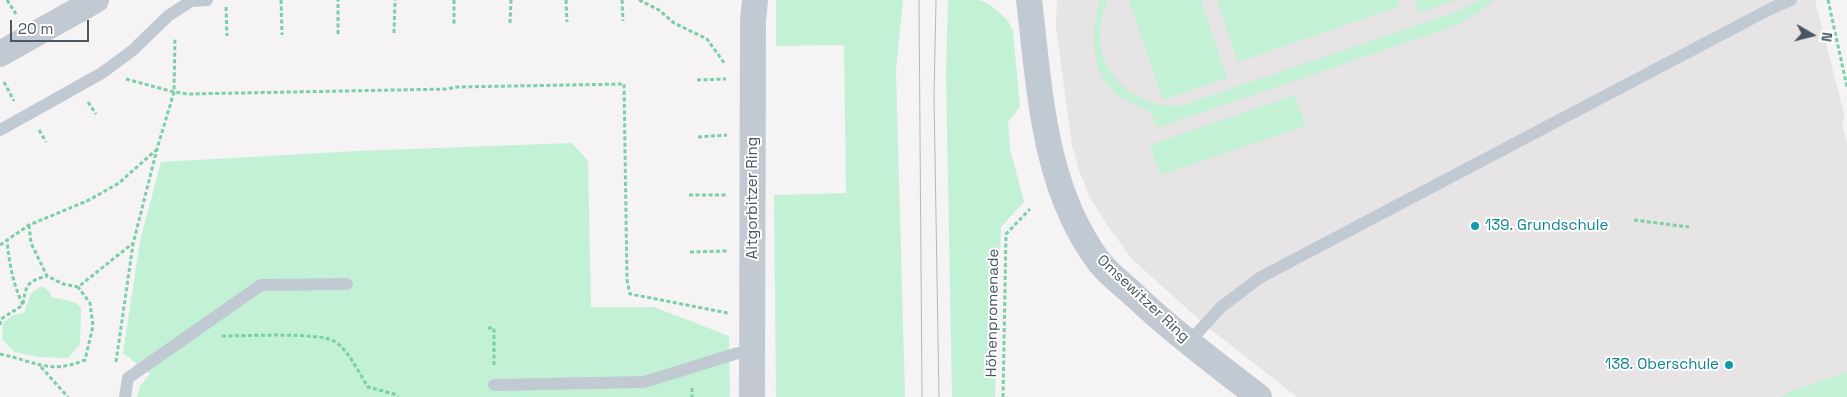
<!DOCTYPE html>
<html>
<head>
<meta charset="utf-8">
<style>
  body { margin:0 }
  #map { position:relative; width:1847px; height:397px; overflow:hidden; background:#f5f3f3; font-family:"Space Grotesk",sans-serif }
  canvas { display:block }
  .north { position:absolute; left:1787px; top:10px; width:50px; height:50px; -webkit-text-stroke:4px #fff; paint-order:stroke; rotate:98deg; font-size:14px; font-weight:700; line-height:20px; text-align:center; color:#4a5661 }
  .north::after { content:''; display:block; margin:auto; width:18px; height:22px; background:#4a5661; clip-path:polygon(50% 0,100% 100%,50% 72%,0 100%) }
  .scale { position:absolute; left:10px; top:20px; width:79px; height:22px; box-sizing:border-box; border:2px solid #4a5661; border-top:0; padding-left:6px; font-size:15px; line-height:18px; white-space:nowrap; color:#4a5661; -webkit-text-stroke:4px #fff; paint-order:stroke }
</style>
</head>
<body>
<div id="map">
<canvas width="1847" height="397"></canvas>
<div class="north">N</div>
<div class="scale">20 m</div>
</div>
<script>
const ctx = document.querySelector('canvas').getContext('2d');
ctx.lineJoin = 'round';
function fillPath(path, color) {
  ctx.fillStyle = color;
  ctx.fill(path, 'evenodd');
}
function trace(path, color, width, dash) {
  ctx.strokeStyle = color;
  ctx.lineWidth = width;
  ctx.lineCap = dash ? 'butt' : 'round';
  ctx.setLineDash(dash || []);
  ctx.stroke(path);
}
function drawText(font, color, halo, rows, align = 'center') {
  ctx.font = font + ' "Space Grotesk",sans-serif';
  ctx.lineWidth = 4;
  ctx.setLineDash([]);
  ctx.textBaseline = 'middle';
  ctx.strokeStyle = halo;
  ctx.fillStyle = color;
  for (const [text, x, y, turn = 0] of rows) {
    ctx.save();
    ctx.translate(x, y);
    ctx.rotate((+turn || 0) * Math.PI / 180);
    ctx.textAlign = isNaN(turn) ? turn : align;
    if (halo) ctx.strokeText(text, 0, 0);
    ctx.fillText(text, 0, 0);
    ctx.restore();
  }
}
const education = new Path2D(`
  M1057 0H1815L1845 118 1842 123 1847 144V372L1779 397H1297L1205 325 1132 259 1110 229 1090 198 1079 170 1072 146 1056 27Z`);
const green = new Path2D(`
  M776 0H903L896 70 905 397H776L774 195 846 193 844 45 776 46Z
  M948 0H979L987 3 999 12 1008 21 1013 31 1020 107 1008 122 1010 149 1024 202 1001 227 995 397H952L946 74Z
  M1100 0H1108C1082 55 1121 107 1180 106L1456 12 1480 0H1493L1486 7 1460 24 1157 128 1150 111C1139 106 1125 102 1116 94 1089 70 1091 31 1100 0Z
  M1129 0H1201L1227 78 1163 100Z
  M1217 0H1398L1400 6 1238 62Z
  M1414 0H1456L1418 13Z
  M1295 95 1306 126 1160 175 1150 145Z
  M572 143 588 161 591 307H654L729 336 730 397H137L140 386 150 374 123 353 140 241 161 162 357 151Z
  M42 286 49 291 52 297C64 301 72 299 81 307L80 344 68 358 39 357 14 352 2 339 3 323 13 315 24 313 31 293Z
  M1847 372V397H1779L1782 395Z`);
const path = new Path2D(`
  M7 0 16 14
  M281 0 282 35
  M454 0V24
  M566 0 567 22
  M622 0 623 21
  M639 0 659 10 674 23 707 39 725 64
  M1828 0 1847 87
  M226 7 227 36
  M510 23 511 0
  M394 33 395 0
  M338 34V0
  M126 79 174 92 189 94 447 89 457 87 624 84 627 280 630 294 728 313
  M697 80 726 79
  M4 82 14 101
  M88 102 96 114
  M39 130 46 142
  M698 137 727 135
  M689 195H726
  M1634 220 1689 227
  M29 225 31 243 47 276 63 284 78 287 132 244
  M0 245 29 225 89 200 119 183 156 150
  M690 252 727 251
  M23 304C26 284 28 281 47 276
  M0 325 1 319 23 305C13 284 9 263 7 240
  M488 328H494V366
  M222 336C243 336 319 332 334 341 349 350 358 372 368 387L394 394 398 397
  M0 354C35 361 49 375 85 360L93 326 90 303 78 287
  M116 362 133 244 157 149 174 92 175 38
  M41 367 68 397
  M692 388V397
  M1003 397 1006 234 1030 209`);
const lane = new Path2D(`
  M0 130 102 73 133 50 168 16 191 1 207 0
  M1189 342 1221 307 1261 277 1772 8 1791 0
  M494 385 644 382 738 353H752
  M125 397 128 378 261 285 347 284`);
const street = new Path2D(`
  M1029 0C1040 90 1043 188 1100 263 1109 274 1122 284 1133 294 1172 331 1216 364 1259 397
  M0 54 96 0
  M752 397 753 21 755 0`);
const tram = new Path2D(`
  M919 0 922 397
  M936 0 934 96 939 397`);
const markers = [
  [1475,226,5,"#0f9aa8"],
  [1729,365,5,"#0f9aa8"]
];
const streetNames = [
  ["Altgorbitzer Ring",753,198,-90],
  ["Omsewitzer Ring",1143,299,43],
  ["Höhenpromenade",993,313,-89]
];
const cultureNames = [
  ["139. Grundschule",1485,226],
  ["138. Oberschule",1719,365,"right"]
];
fillPath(education, '#e6e4e5');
fillPath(green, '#c3f1d5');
trace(path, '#7ad0a6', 3, [4, 2.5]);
trace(lane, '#c1cad2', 12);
trace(street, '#c1cad2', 26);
trace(tram, '#b5b8bd', 1);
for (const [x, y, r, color] of markers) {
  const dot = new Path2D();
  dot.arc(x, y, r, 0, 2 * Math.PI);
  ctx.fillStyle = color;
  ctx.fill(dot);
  trace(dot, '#fff', 2);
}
drawText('15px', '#4a5661', '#fff', streetNames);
drawText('15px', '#0d838f', '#fff', cultureNames, 'left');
</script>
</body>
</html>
